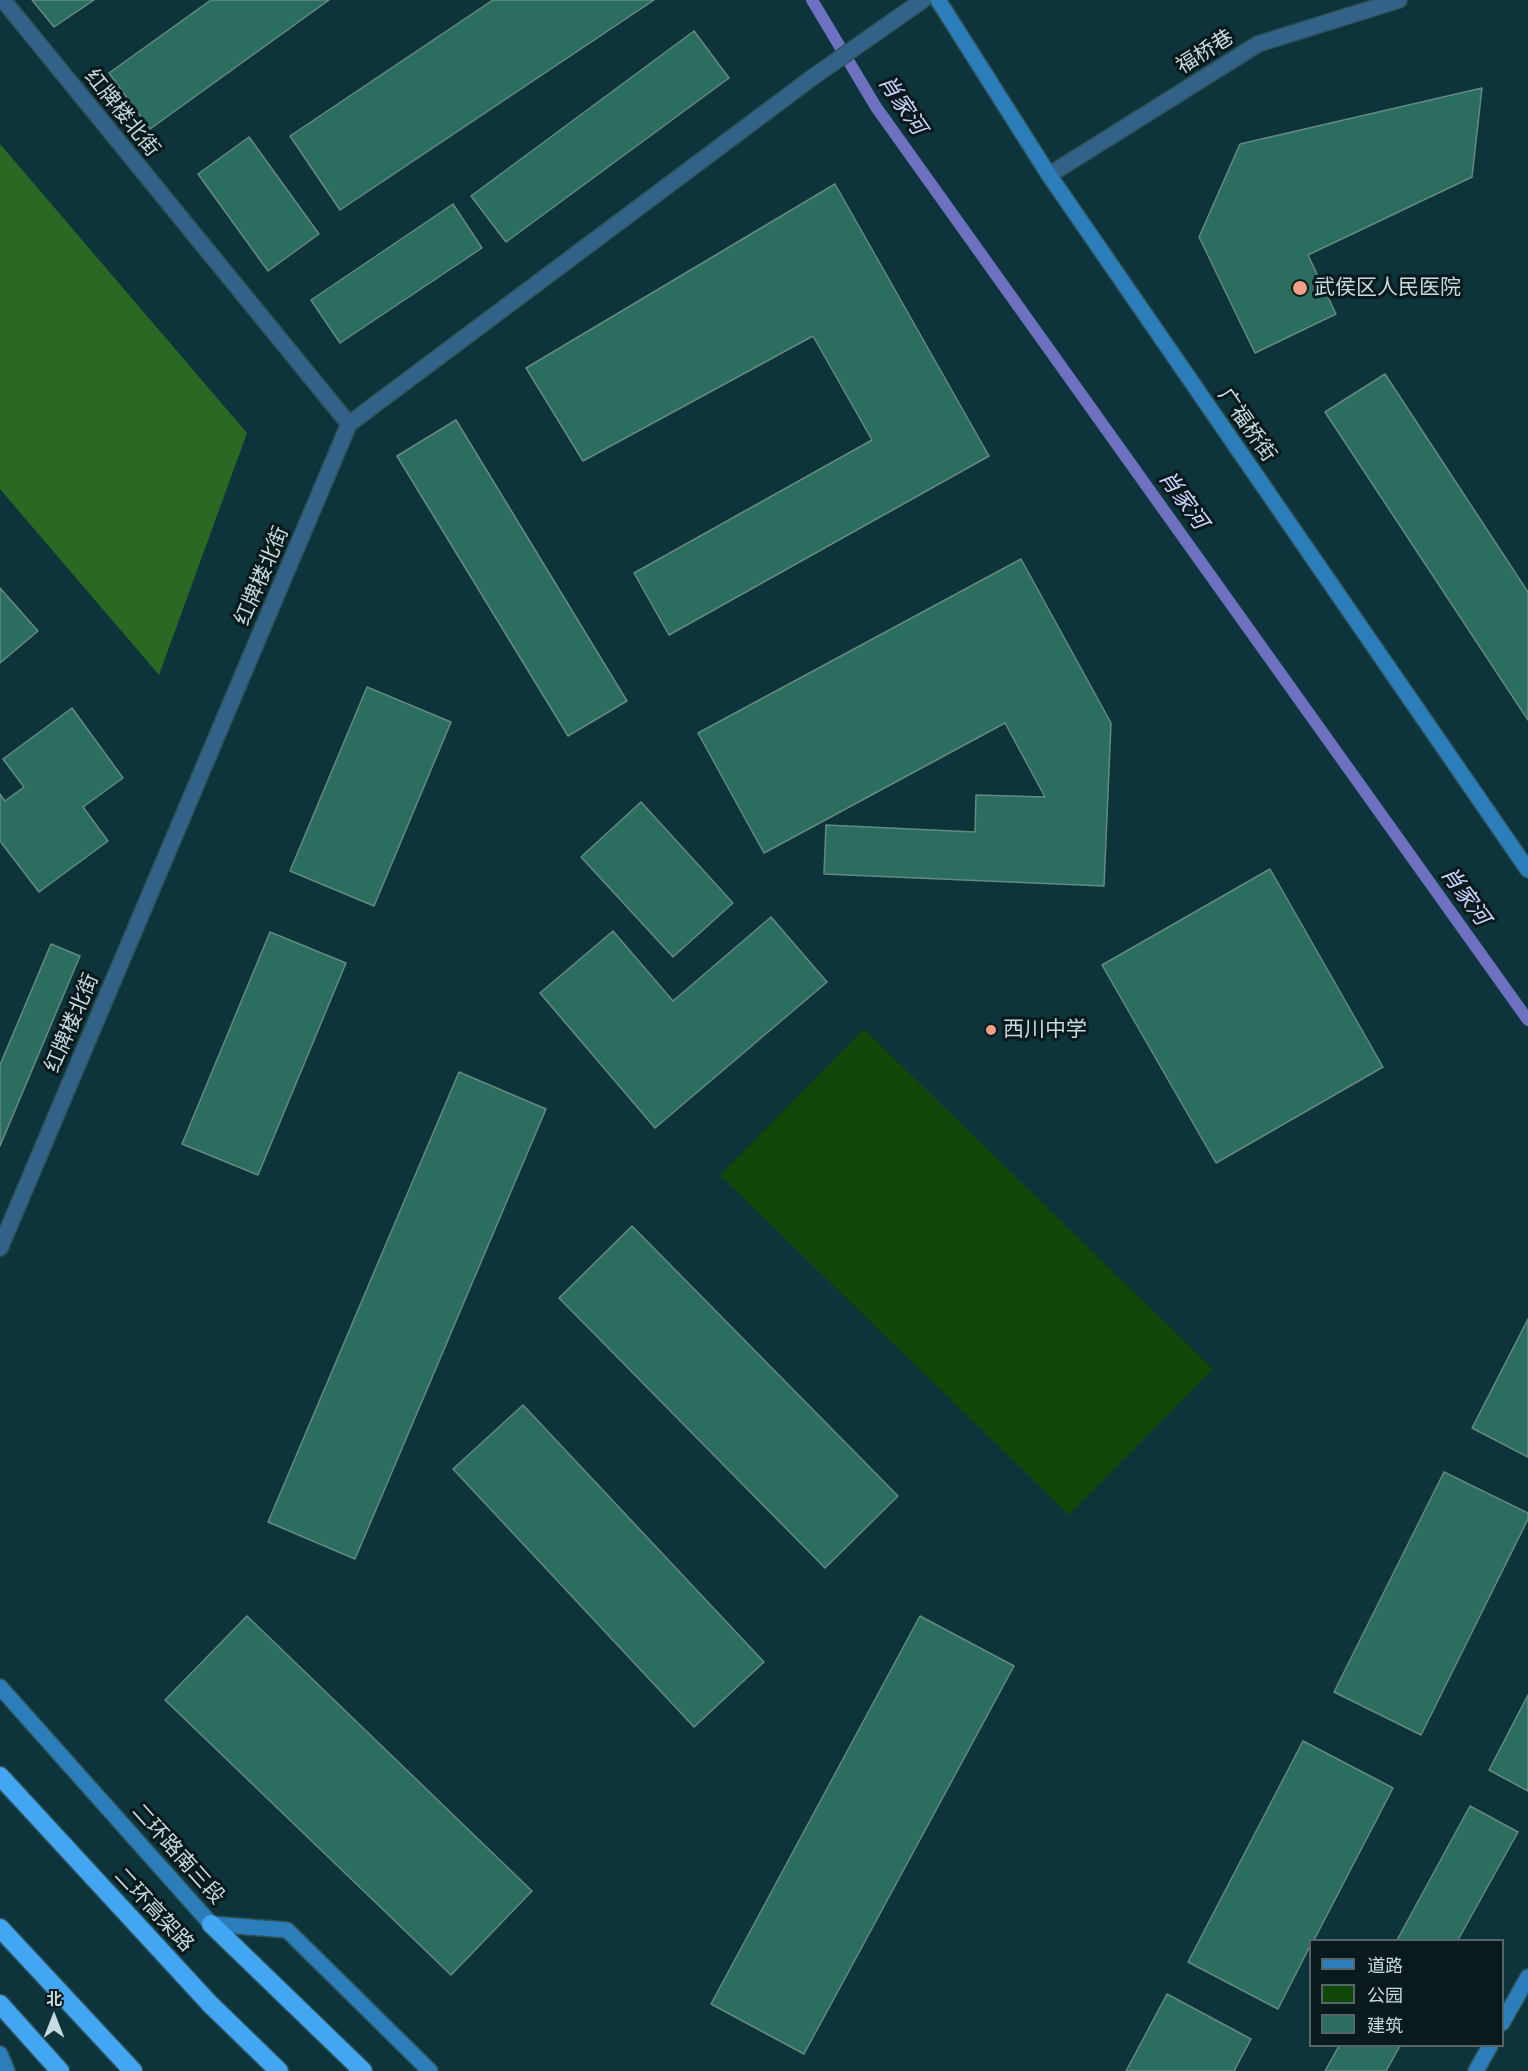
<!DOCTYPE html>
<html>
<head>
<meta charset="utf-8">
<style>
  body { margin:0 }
  #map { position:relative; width:1528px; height:2071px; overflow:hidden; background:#0c343a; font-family:Inter,"Noto Sans SC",sans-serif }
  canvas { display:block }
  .legend { position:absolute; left:1309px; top:1939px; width:195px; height:108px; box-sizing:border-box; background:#09191c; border:2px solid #55666a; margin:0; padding:8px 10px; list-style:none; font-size:18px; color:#c7dade }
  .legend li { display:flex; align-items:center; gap:12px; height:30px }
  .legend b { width:30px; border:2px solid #55666a }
  .north { position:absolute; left:24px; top:1987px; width:60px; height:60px; -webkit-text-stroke:4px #09191c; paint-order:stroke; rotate:0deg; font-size:16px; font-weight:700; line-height:24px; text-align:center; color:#c7dade }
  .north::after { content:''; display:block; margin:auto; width:21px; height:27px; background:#c7dade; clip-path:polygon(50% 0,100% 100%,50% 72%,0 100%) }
</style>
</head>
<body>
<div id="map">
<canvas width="1528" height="2071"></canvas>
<ul class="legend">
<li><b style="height:8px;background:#2c7ebb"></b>道路</li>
<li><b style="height:16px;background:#11480a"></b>公园</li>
<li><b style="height:16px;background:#2b6d5e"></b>建筑</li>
</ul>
<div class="north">北</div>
</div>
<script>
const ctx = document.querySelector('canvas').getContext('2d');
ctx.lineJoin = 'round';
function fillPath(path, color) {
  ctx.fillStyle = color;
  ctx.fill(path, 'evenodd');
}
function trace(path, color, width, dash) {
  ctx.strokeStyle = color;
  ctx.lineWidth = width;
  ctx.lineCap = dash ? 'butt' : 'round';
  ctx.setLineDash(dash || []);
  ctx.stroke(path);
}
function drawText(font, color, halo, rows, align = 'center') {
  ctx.font = font + ' Inter,"Noto Sans SC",sans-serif';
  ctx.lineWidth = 6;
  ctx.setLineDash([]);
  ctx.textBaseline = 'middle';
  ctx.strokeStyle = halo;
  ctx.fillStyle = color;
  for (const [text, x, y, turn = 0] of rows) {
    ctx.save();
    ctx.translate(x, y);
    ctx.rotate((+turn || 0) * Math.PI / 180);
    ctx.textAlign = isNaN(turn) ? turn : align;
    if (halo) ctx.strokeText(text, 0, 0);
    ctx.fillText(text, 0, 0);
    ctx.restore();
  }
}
const green = new Path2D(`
  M864 1029 1213 1369 1069 1515 720 1175Z`);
const forest = new Path2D(`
  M0 144 247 433 159 675 0 489Z`);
const stream = new Path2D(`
  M812 0 876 107 1528 1020`);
const building = new Path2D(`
  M32 0H94L54 27Z
  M211 0H329L150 129 109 73Z
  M493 0H654L340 210 290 136Z
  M694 31 729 78 506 242 471 196Z
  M1482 88 1472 177 1308 255 1336 314 1255 353 1199 237 1240 144Z
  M249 137 319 234 268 271 198 174Z
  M835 184 989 456 669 635 634 573 872 440 813 336 583 461 526 368Z
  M453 204 482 248 340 343 311 300Z
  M1385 374 1528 592V720L1325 412Z
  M456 420 627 701 568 736 397 456Z
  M1021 559 1111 723 1104 886 824 874 826 825 975 832 976 795 1045 797 1005 723 764 853 698 733Z
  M0 588 38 631 0 663Z
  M367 687 451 722 374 906 290 871Z
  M72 708 123 778 83 807 108 841 39 892 0 841V794L5 801 24 787 3 759Z
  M641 802 733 903 673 957 581 857Z
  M1270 869 1383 1067 1216 1163 1102 965Z
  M771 917 827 982 655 1128 540 993 613 931 673 1001Z
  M270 932 346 963 258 1175 182 1144Z
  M51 944 80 956 0 1146V1065Z
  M459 1072 546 1109 355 1559 268 1522Z
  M632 1226 898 1496 825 1568 559 1298Z
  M1528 1319V1457L1472 1428Z
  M523 1405 764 1662 694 1727 453 1469Z
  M1444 1472 1528 1513V1519L1421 1735 1334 1692Z
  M247 1616 532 1891 451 1975 165 1700Z
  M920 1616 1014 1666 804 2054 711 2004Z
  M1528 1695V1791L1489 1770Z
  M1303 1741 1393 1788 1314 1940H1310V1946L1278 2009 1188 1962Z
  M1470 1806 1518 1832 1458 1940H1397Z
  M1167 1994 1251 2039 1234 2071H1126Z
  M1339 2046H1400L1386 2071H1325Z`);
const street = new Path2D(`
  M3 0 349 424
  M1049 175 1258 44 1399 0
  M349 424 813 77 923 0
  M0 1248 349 424`);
const secondary = new Path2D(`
  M938 0 1049 175 1528 870
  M0 1687 211 1924 287 1930 430 2071
  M1502 2023 1528 1977
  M0 2054 7 2071
  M1476 2071 1490 2046`);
const highway = new Path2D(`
  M0 1776 210 2004 279 2071
  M211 1924 363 2071
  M0 1928 133 2071
  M0 2004 60 2071`);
const markers = [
  [1300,288,8,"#f39f85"],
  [991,1030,6,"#f39f85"]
];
const streetNames = [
  ["福桥巷",1205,52,-32],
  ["红牌楼北街",122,113,51],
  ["广福桥街",1247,425,55],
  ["红牌楼北街",262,576,-67],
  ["红牌楼北街",72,1023,-67],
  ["二环路南三段",178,1854,48],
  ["二环高架路",154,1910,47]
];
const poiNames = [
  ["武侯区人民医院",1314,288],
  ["西川中学",1003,1030]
];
const waterNames = [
  ["肖家河",902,105,56],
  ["肖家河",1183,500,54],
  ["肖家河",1465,896,54]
];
fillPath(green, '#11480a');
fillPath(forest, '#2b6823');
trace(stream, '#6d71bf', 12);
fillPath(building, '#2b6d5e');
trace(building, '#658a80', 1.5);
trace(street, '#2e5258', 18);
trace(secondary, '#2e5258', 18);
trace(highway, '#2e5258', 21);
trace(street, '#336288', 15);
trace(secondary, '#2c7ebb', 15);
trace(highway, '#43a6f2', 18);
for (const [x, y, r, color] of markers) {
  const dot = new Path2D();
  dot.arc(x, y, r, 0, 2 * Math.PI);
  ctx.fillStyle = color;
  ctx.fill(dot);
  trace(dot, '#09191c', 2);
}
drawText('21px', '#c7dade', '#09191c', streetNames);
drawText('21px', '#c7dade', '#09191c', poiNames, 'left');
drawText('italic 22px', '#ced4ff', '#09191c', waterNames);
</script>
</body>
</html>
